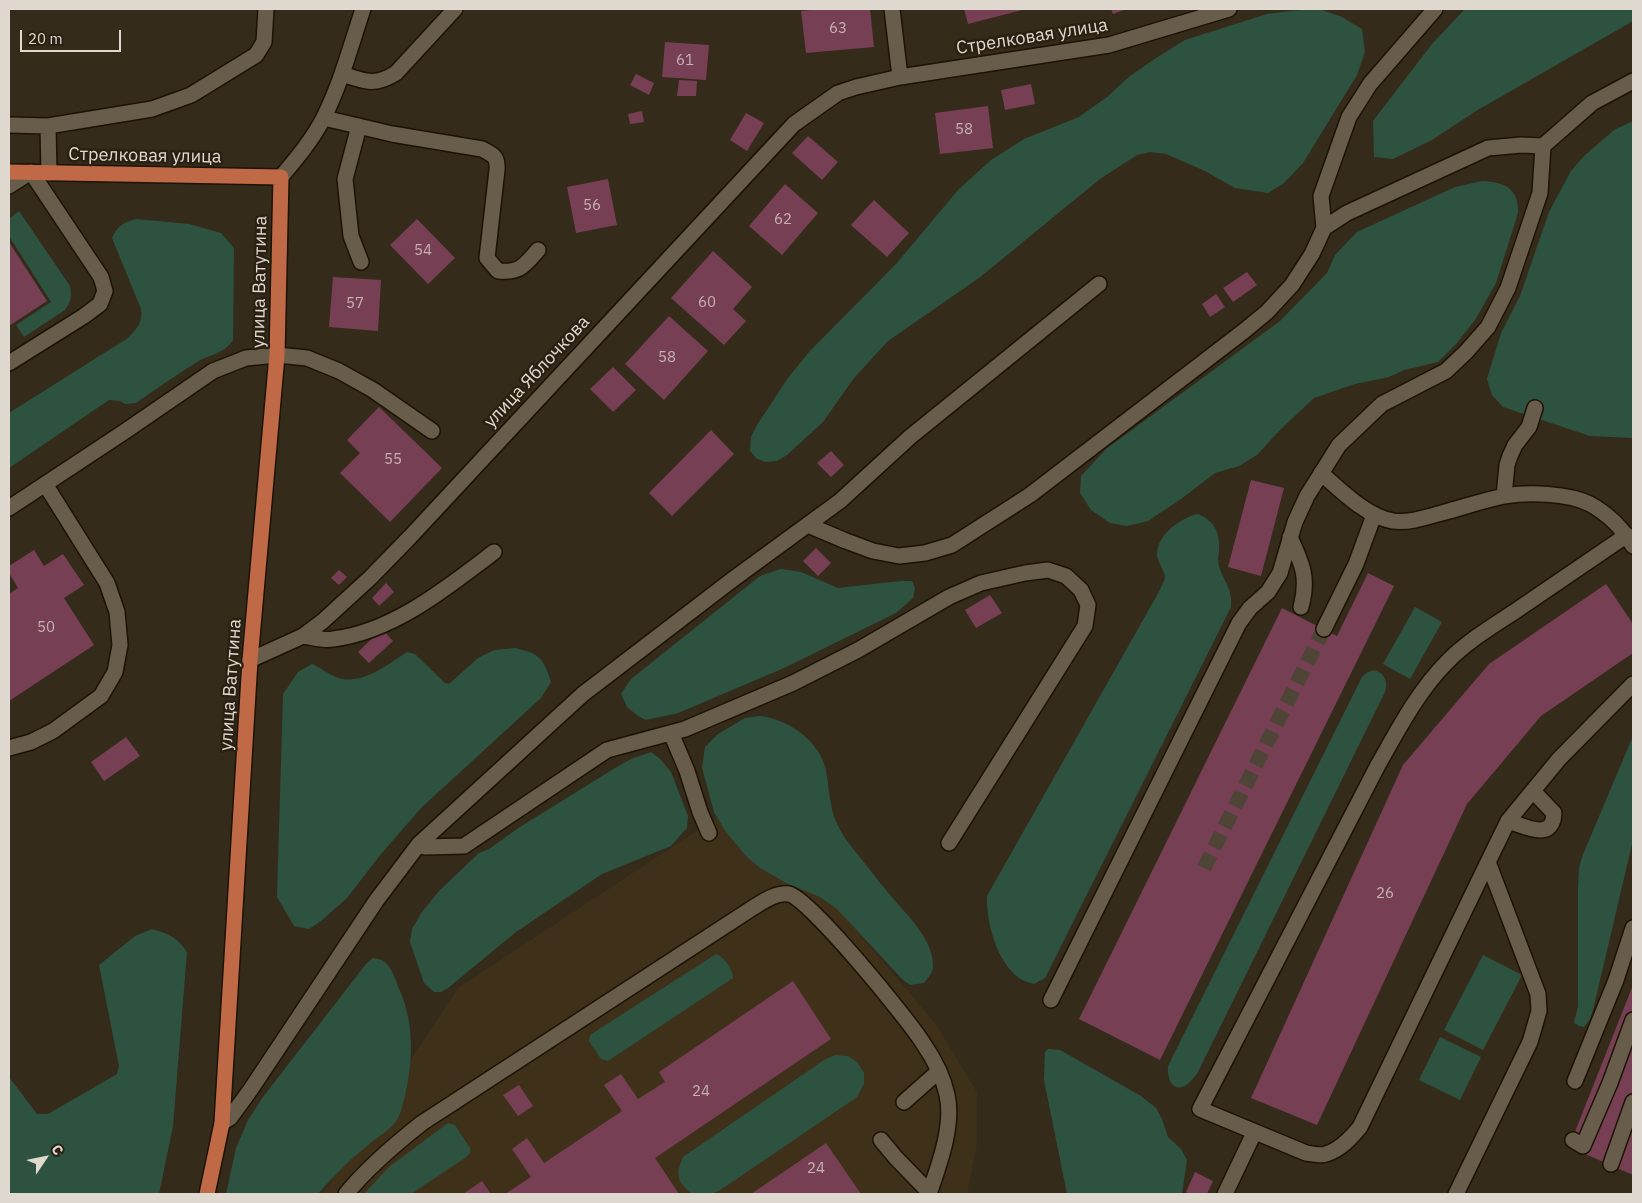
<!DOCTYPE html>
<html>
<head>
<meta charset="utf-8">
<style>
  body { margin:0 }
  #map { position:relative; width:1642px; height:1203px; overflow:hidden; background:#352b1b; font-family:"IBM Plex Sans",sans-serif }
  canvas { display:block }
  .frame { position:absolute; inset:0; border:10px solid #e0d9d0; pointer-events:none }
  .north { position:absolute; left:20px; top:1133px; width:50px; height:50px; -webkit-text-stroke:4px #2b2112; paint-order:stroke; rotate:56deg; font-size:14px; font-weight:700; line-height:20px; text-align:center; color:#e0d9d0 }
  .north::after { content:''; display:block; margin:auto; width:18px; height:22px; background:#e0d9d0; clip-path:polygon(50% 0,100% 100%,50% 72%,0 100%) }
  .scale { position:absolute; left:20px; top:30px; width:101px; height:22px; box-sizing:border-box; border:2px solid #e0d9d0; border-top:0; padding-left:6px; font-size:15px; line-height:18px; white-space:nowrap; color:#e0d9d0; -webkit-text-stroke:4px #2b2112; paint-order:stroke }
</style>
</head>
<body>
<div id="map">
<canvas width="1642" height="1203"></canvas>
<div class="frame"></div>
<div class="north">С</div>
<div class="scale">20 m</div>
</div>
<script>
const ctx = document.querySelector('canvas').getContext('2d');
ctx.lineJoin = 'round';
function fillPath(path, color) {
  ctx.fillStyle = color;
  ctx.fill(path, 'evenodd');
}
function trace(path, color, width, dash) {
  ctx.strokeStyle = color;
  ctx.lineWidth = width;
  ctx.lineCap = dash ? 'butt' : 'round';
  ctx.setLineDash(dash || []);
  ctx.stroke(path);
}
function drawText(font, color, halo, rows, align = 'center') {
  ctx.font = font + ' "IBM Plex Sans",sans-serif';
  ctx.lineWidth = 5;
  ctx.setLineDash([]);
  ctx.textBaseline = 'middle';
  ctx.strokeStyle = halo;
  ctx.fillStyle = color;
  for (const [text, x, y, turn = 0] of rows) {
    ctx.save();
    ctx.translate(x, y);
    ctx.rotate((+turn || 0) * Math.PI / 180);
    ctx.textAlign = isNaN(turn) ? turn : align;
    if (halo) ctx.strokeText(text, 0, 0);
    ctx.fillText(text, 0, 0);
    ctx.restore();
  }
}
const built = new Path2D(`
  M745 799 935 1023 977 1092V1144L967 1194H323L458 988Z`);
const green = new Path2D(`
  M1319 9 1342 17 1362 29 1365 52 1357 75 1303 163 1284 183 1268 193 1235 188 1205 171 1166 154 1150 152 1137 155 1100 179 979 278 888 341 854 378 823 422 787 455 777 461 765 462 756 458 750 451 751 437 757 425 788 378 809 352 896 264 959 189 991 160 1024 139 1079 117 1107 97 1130 76 1156 58 1185 40 1267 14 1290 11Z
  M1465 9H1633V21L1476 111 1432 140 1393 159 1374 157 1373 121 1432 44Z
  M1633 121V438L1590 436 1503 407 1492 395 1487 379 1501 333 1520 296 1549 212 1571 171 1584 156 1614 130Z
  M1482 181C1504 182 1519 188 1518 213L1496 283 1475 320 1456 344 1438 362 1404 370 1389 377 1355 384 1314 398 1279 431 1257 455 1239 466 1215 473 1181 499 1148 521 1127 526 1110 523 1091 510 1080 493 1081 476 1106 449 1280 321 1327 273 1335 255 1357 232 1455 187Z
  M19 211 70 286C72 296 71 302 65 310L24 337 16 325 51 302 9 236V219Z
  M136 219 189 224 221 233 234 248 233 340C224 354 210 354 197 362 176 375 156 389 136 403L125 404 120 401 109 400 9 468V413L128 338C137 328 143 323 141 309L112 238C118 225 123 223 136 219Z
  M1197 514C1210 518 1219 529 1219 543 1220 551 1217 558 1219 566 1224 582 1233 590 1231 607L1045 978 1034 984C1029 982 1023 981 1019 978 997 962 986 922 987 896L1160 590C1161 587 1164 581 1165 578 1165 571 1158 563 1157 555 1157 534 1180 519 1197 514Z
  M781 569 801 572 838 588 901 581H912L915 588 913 598 896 613 784 668 678 713 646 720 638 716 627 707 621 694 631 679 760 576Z
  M1415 607 1442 622 1410 679 1383 664Z
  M515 648C540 654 543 657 551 682L541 698 421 808 381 854 347 898 321 921 309 929 294 926 277 897 283 694 298 672 312 664C321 668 328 674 336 677 360 687 387 665 407 652L415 654 445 683 449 684 478 658 494 650Z
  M1374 670C1385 673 1388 682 1385 692L1197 1074C1193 1078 1190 1083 1185 1086 1171 1092 1167 1076 1168 1066L1362 677 1368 672Z
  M760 716C783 719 806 732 819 753 829 769 827 786 831 804 833 821 844 838 855 851 867 866 878 881 891 896 906 914 934 940 933 966 933 973 928 978 924 983L910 985 903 980 837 909 820 897 786 883 759 867 747 857 726 832 714 812 702 768 705 747 718 734 745 718Z
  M1633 736V840L1593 1010 1590 1019 1584 1027 1579 1026 1574 1023 1578 1006V888L1579 868 1582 857Z
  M651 752 660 759 671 772 688 816 687 828 671 846 602 874 516 932 448 988 441 992H434L424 983 410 942 412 929 422 912 440 890 479 853 489 849 520 827 615 768 631 759Z
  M152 929C169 934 177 937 187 952L173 1126 159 1194H9V1077L37 1114H48L117 1074 119 1066 99 965 135 936Z
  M716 954C724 957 733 969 733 978L608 1061 601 1059 589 1041 590 1035Z
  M1483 955 1522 975 1483 1050 1444 1030Z
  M373 958C391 959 394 977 400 991 415 1026 413 1064 404 1100 401 1109 400 1118 394 1124 386 1133 375 1138 367 1146 349 1160 333 1177 318 1194H226L236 1148 248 1120 263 1097 366 964Z
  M1440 1037 1481 1057 1460 1100 1419 1080Z
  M1048 1049 1060 1050 1141 1096 1156 1108 1162 1119 1168 1137 1181 1149 1187 1160 1182 1194H1067L1044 1080 1045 1052Z
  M835 1055 848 1056 857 1062 864 1073V1084L857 1097 719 1191 711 1194H692C677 1181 675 1176 683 1157L824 1060Z
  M448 1123 455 1125 470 1148V1153L465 1158 411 1194H364L389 1167Z`);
const building = new Path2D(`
  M820 9H870L874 47 806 53 801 11Z
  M964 9H1026L968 24Z
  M1111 9H1127L1113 14Z
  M665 42 709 45 706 80 662 77Z
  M636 74 654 83 649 95 630 85Z
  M679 80 697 81 696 96H677Z
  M1031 84 1035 104 1005 110 1001 90Z
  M988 106 993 148 940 154 935 113Z
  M642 111 644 122 630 124 628 114Z
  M746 113 764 123 747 151 730 140Z
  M808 136 838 162 822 180 792 153Z
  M608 179 617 225 576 233 567 187Z
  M785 184 818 213 782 255 749 226Z
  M874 200 909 233 887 257 851 225Z
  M417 219 455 258 428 284 390 245Z
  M9 242 47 301 9 326Z
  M713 251 752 287 733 309 746 321 724 345 671 298Z
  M1247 272 1257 285 1233 302 1223 288Z
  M333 277 381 280 378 331 329 327Z
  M1216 294 1225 307 1210 317 1202 304Z
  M669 316 708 351 664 400 625 364Z
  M613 367 636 390 613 412 590 389Z
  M379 407 442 468 390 522 340 473 360 453 347 440Z
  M711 430 734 454 672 516 649 493Z
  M831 451 844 465 831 477 817 463Z
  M1251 480 1284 488 1261 576 1228 567Z
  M816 548 831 563 818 576 803 561Z
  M34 550 44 566 63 554 84 585 64 598 94 645 9 701V594L18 588 9 573V566Z
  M339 570 347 577 339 585 331 578Z
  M1368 573 1394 586 1160 1060 1079 1019 1282 608 1337 636Z
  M386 583 394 592 379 606 372 598Z
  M1606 584 1633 624V653L1541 716 1467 804 1317 1125 1251 1098 1403 765 1489 664Z
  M990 595 1002 613 976 628 965 610Z
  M382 629 393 641 369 663 358 652Z
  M126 737 140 756 104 781 91 762Z
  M793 981 831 1039 655 1158 679 1194H505L531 1177 512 1149 527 1138 544 1163 622 1111 604 1085 621 1074 638 1099 665 1082 659 1072Z
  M1633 985V1175L1569 1147Z
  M519 1085 533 1106 518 1116 503 1095Z
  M826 1143 861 1194H751Z
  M1195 1172 1213 1181 1207 1194H1190L1186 1192Z
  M482 1181 491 1194H463Z`);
const minorTunnel = new Path2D(`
  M1204 868 1324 629`);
const minor = new Path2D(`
  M892 9 900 77
  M342 74C365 81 374 87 396 73L455 9
  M324 118 392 134 482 149C494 155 498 157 497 170L487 258 498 271C520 273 524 266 538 250
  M9 125 48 126 152 109 191 95 256 55 264 42 266 9
  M48 126 49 173
  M359 126 345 179 351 236 361 262
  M281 177C297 158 313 139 324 117 341 83 351 45 363 9
  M9 186 31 172 101 277 105 291 100 304 84 316 9 363
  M1324 228 1347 213 1488 148 1521 145 1543 146
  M1321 473C1340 490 1367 517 1393 521 1409 524 1433 515 1449 511 1467 506 1485 500 1504 496 1528 492 1568 493 1590 504 1608 514 1623 529 1633 546
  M1504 496 1507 465 1510 456 1515 445 1529 427 1535 408
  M9 508 124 432 213 371 246 358 277 355 307 358 339 371 373 390 432 431
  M808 525 846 541 873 551 899 556 925 553 952 545 1030 495 1244 331 1267 312 1292 285 1312 254 1324 228 1321 196 1349 117 1370 84 1435 9
  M1290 537C1302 563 1309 578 1301 607
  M1324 629 1356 564 1374 515
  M303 636C312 637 324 641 333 639 393 632 448 587 494 552
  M250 660 303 636 323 621 370 578 410 537 794 124 838 93 856 87 900 77 1109 45 1229 9
  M671 733 687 771 700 812 709 833
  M9 748 31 742 53 731 101 696 115 672 120 645 117 612 107 583 45 484
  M1508 821C1524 826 1553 842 1554 813L1533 791
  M419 844 425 847 464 846 607 750 685 729 793 683 858 650 949 597 981 583 1025 573 1048 570 1066 576 1081 590 1088 605 1085 626 949 843
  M1488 862 1360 1127C1351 1138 1340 1150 1326 1154 1321 1156 1312 1154 1306 1153L1200 1109 1378 765C1398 730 1418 691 1447 662 1467 641 1493 626 1517 610 1554 585 1590 560 1627 535
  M1051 1000 1239 623 1250 608 1268 592 1280 573 1295 522 1307 496 1339 445 1382 404 1446 371 1466 352 1488 327 1508 288 1540 193 1543 146 1592 103 1633 81
  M1575 1081 1616 980 1633 928
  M904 1102 939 1071
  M222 1123 230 1118 251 1089 376 901 419 844 583 694 732 580 840 501 910 437 1099 284
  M881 1140 896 1158 930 1193
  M1573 1140 1583 1146 1610 1083 1633 1020
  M1611 1164 1633 1102
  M346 1194C368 1167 394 1145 422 1123L754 907C764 901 777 892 789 894 810 899 908 1019 923 1043 934 1059 943 1076 947 1095 954 1125 939 1165 929 1194
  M1225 1194 1254 1133
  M1456 1194 1530 1042 1539 1011 1538 994 1488 862 1508 821 1559 759 1633 684`);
const major = new Path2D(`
  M9 172 281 177 277 355 250 660 222 1123 207 1194`);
const numberNames = [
  ["63",838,29],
  ["61",685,61],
  ["58",964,130],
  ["56",592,206],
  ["62",783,220],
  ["54",423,251],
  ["60",707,303],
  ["57",355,304],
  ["58",667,358],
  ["55",393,460],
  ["50",46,628],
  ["26",1385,894],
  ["24",701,1092],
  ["24",816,1169]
];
const streetNames = [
  ["Стрелковая улица",1032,37,-9],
  ["Стрелковая улица",145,156,1],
  ["улица Ватутина",260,282,-89],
  ["улица Яблочкова",537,372,-47],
  ["улица Ватутина",231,685,-86]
];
fillPath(built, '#3f301a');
fillPath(green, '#2e5240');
fillPath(building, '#763f53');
trace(minorTunnel, '#4f4536', 15, [15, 8]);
trace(minor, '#1d1305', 18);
trace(major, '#1d1305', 18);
trace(minor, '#685c4b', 15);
trace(major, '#c06946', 15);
drawText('15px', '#c6b2b1', null, numberNames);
drawText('18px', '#e0d9d0', '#2b2112', streetNames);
</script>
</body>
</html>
